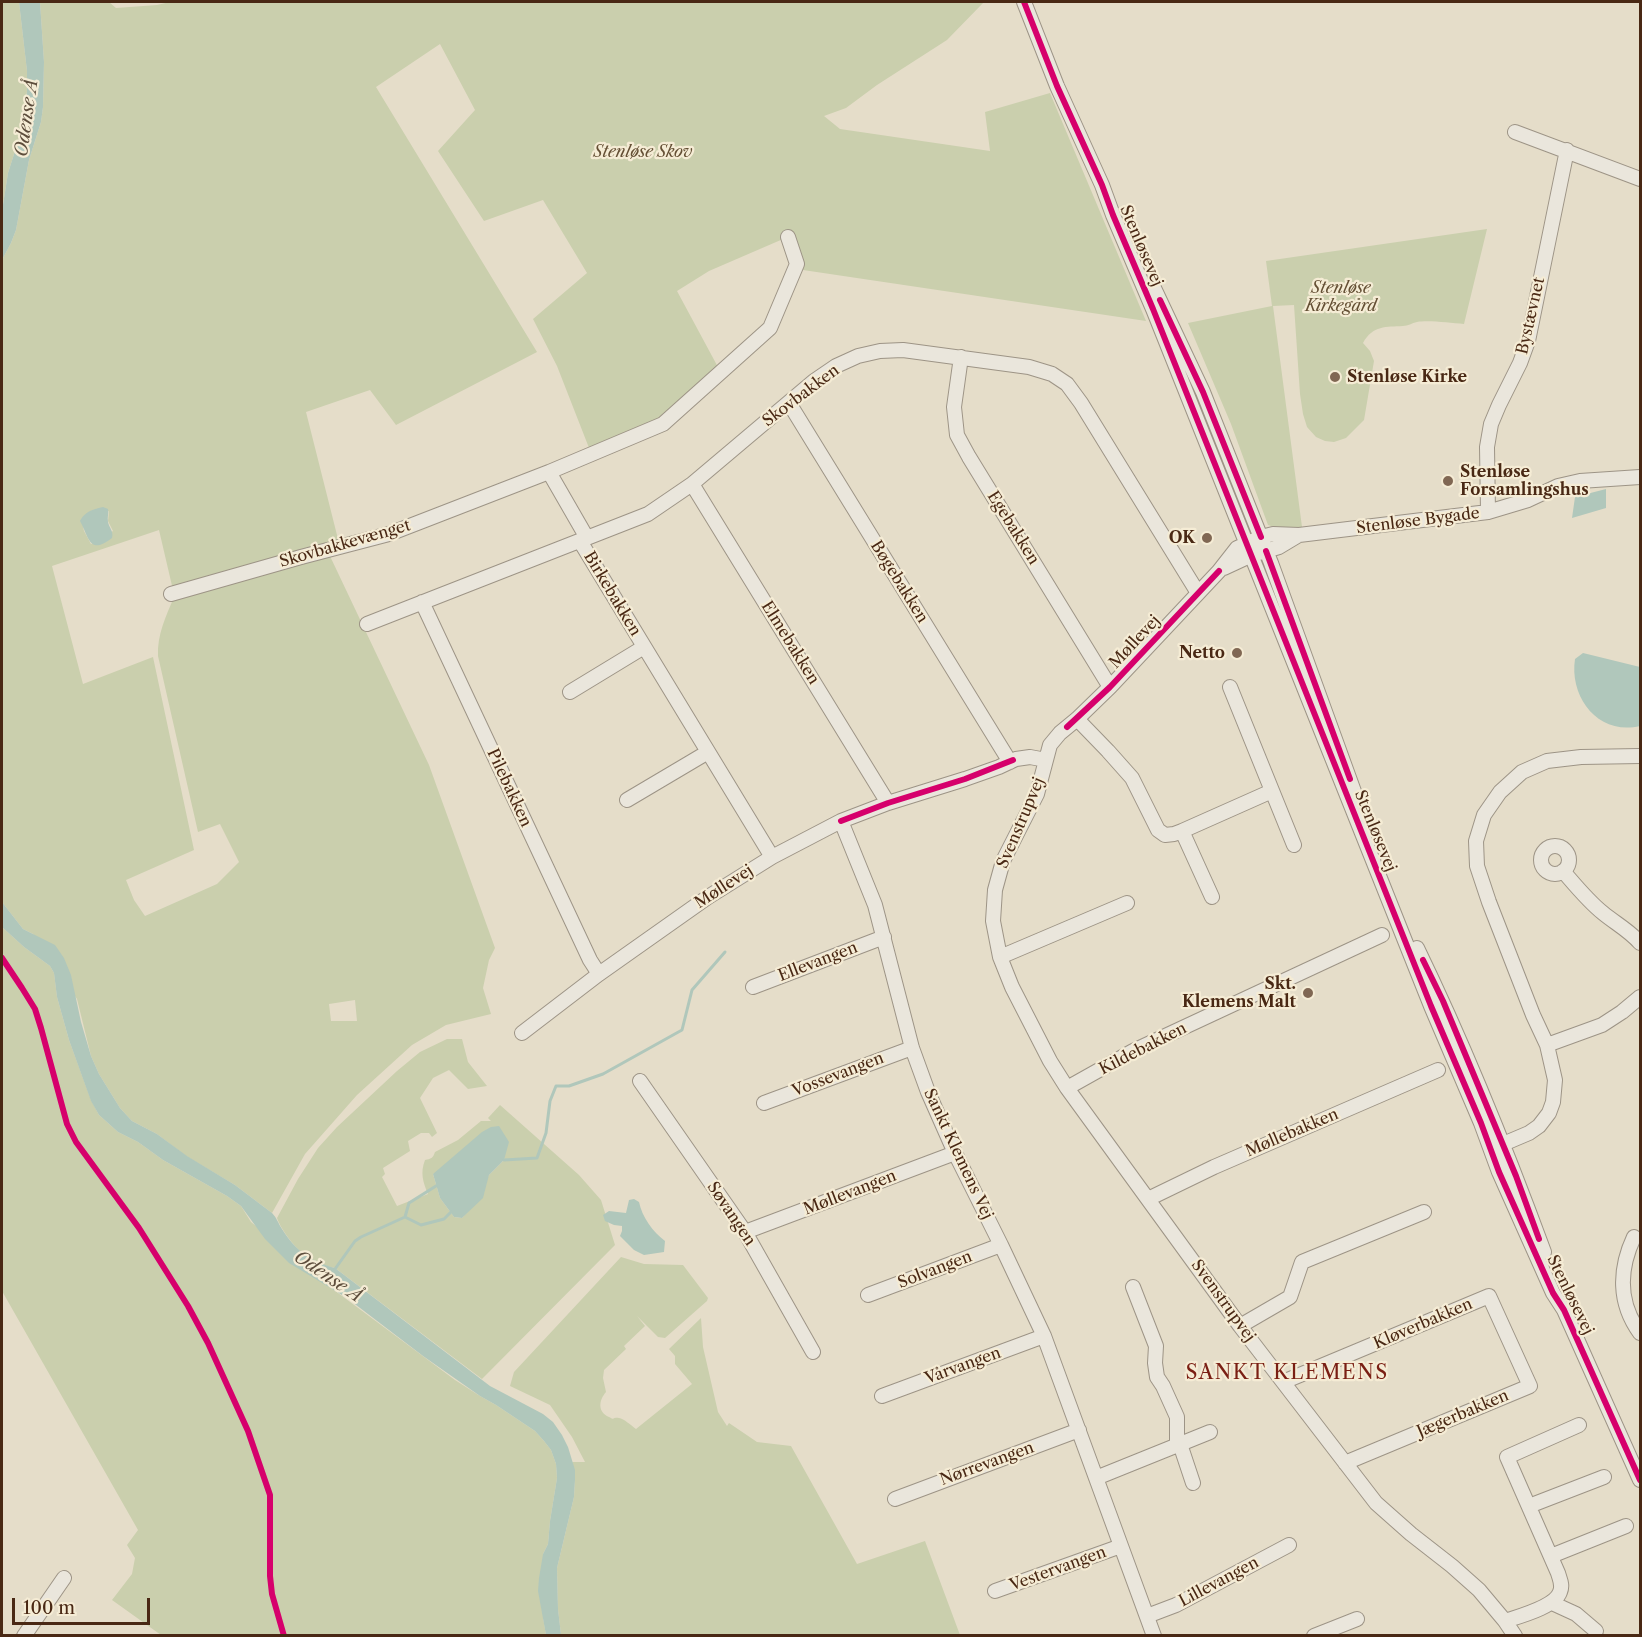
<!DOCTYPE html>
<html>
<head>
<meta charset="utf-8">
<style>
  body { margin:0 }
  #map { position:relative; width:1642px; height:1637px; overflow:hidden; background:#e5ddc9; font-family:"Libre Caslon Text",serif }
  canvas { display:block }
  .frame { position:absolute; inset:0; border:3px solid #492814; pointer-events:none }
  .scale { position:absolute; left:12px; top:1598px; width:138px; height:27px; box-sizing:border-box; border:3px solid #492814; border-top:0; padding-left:8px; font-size:18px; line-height:21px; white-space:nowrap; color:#492814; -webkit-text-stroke:4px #f5ecd5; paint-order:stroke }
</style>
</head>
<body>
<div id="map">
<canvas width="1642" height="1637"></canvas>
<div class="frame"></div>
<div class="scale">100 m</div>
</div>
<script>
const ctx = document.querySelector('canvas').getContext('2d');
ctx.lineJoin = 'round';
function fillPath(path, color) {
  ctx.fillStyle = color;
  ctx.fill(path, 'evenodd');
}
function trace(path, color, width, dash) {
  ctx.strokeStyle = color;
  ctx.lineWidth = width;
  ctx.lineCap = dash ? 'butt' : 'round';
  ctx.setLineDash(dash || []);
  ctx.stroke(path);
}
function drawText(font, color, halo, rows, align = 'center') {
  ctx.font = font + ' "Libre Caslon Text",serif';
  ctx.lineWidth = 4.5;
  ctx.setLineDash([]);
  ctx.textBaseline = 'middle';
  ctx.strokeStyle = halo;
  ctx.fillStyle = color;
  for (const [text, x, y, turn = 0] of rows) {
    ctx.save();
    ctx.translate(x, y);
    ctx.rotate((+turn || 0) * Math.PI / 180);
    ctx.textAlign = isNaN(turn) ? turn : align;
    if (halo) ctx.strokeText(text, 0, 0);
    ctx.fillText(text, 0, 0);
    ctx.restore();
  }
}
const green = new Path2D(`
  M2 2H19L27 71V91L22 129 8 173 2 211Z
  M40 2H109L116 8 157 5 170 2H984L947 40 877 85 846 108 824 116 840 129 990 151 985 112 1050 93 1146 321 803 270 790 236 709 271 677 291 719 369 662 421 591 453 557 366 533 319 587 273 543 200 484 221 438 151 475 110 440 44 376 87 537 352 396 425 370 390 306 412 339 543 173 590 159 530 52 566 83 684 153 657 194 850 126 880 134 900 145 916 217 884 239 862 220 824 198 832 158 656C157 635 166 616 174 597L329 554 429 765 495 948 489 960 483 988 491 1014 446 1025 412 1045 357 1095 305 1154 272 1213 235 1185 186 1156 157 1134 132 1121 120 1108 99 1074 91 1056 77 999 33 934 23 929 2 902V260L11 243 16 230 29 160 41 122 43 107 44 62ZM109 511 108 521 113 531 91 544 84 531 83 526ZM355 1000 357 1021H331L329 1004Z
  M1487 229 1464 324C1450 323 1429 320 1417 322 1412 323 1408 326 1403 326 1386 327 1373 325 1363 343L1370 351 1374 361 1364 420 1346 438 1334 442 1325 441 1316 437 1307 427 1303 414 1300 394 1294 305 1273 306 1302 527 1277 528 1268 525 1231 424 1188 323 1272 306 1266 261Z
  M2 927 24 947 50 966 54 973 57 997 69 1040 91 1100 99 1115 118 1132 138 1142 163 1160 227 1196 241 1206 251 1222 334 1290 455 1380 480 1396 496 1405 535 1431 544 1441 551 1450 556 1464 557 1478 550 1521 548 1544 543 1554V1617L546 1635H161L112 1600 132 1574 135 1558 127 1545 138 1530 2 1291Z
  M447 1039H462L468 1062 487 1086 468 1089 449 1070 433 1078 420 1098 437 1133 432 1137 429 1133H421L408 1141 410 1151 383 1168 385 1174 382 1177 397 1206 428 1194C423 1182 420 1173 425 1160 431 1159 433 1158 435 1152L458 1140 481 1121H491L488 1118 500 1105 579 1175 601 1200 615 1245 482 1379 335 1268C327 1266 318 1264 311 1260 298 1252 282 1232 277 1218L298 1179 318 1148 337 1127 397 1071 420 1052ZM504 1160 489 1175 470 1209 462 1218 454 1217 440 1198 433 1174Z
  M621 1257 644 1264 683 1265 708 1298 707 1301 665 1338 658 1337 637 1316 645 1326 624 1346 626 1349 604 1370 603 1378 606 1392C599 1400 597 1412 609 1417 616 1421 611 1417 619 1418 624 1419 631 1425 636 1429L692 1384 675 1364V1356L669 1349 701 1318 703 1347 718 1412 727 1426 729 1423 757 1442 791 1446 857 1564 925 1541 960 1635H561L558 1609 557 1568 574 1497 575 1480 572 1462H585L572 1437 550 1405 510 1386 514 1372Z`);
const water = new Path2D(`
  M19 2H40L44 62 43 107 41 122 29 160 16 230 11 243 2 260V211L8 173 22 129 27 91V71Z
  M1606 489V508L1572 518 1575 497Z
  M103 507 108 509C109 513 107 517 108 522 109 528 114 531 112 538 89 556 89 537 80 521 85 511 94 509 103 507Z
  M1583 653 1640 667V726C1599 736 1569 698 1575 659Z
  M2 902 23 929 55 945 64 958 71 975 81 1022 91 1056 99 1074 120 1108 132 1121 157 1134 187 1156 235 1185 272 1213C277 1218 278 1223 282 1229 296 1251 310 1261 335 1268L490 1386 543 1414 553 1422 562 1435 568 1447 575 1470V1480L574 1497 557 1568 558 1609 561 1635H546L538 1591 539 1578 543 1554 548 1544 550 1521 557 1478 556 1464 551 1450 544 1441 535 1431 496 1405 480 1396 423 1356 347 1298 289 1263 265 1239 241 1206 227 1196 163 1160 138 1142 118 1132 99 1115 91 1101 69 1040 57 997 54 973 50 966 24 947 2 927Z
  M499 1126 509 1142 504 1160 489 1175 483 1198 462 1218 454 1217 440 1198 433 1174 482 1132 491 1127Z
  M634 1199 639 1202C642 1217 653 1232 665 1241L664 1252 644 1255 634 1250 620 1236 622 1231V1226L614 1225 605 1221 603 1215 609 1211 626 1213 629 1200Z`);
const stream = new Path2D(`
  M504 1160 537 1158 546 1133 550 1101 556 1086H569L603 1074 682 1030 692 990 725 952
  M405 1217 409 1203 436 1186
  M335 1269 355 1241 361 1237 405 1217 421 1225 444 1219 451 1212`);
const minor = new Path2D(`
  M1024 2 1057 86 1102 185 1113 215 1153 309 1431 1006 1481 1123 1499 1172 1553 1293 1564 1310 1640 1480
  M1515 132 1640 179
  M1153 286 1203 392 1271 563 1356 797
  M961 357 954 407 957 435 969 457 1110 687
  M789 403 1010 762
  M549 472 587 538
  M692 484 888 803
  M1488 512 1487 447 1491 424 1499 405 1520 363 1528 341 1567 150
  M580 541 772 857
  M1224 568 1252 555 1279 547 1299 535
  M171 594 301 557 389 534 549 472 663 424 770 328 797 264 788 237
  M422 602 590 960 599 974
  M367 624 648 514 692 484 814 381 836 366 858 356 880 351 903 350 1029 367 1052 374 1067 384 1081 403 1198 593
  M1230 687 1294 845
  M570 692 644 647
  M1077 719 1108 751 1132 778 1158 830 1165 835 1174 834 1182 831 1272 791
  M627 800 708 752
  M841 821 875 905 912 1048 928 1092 955 1153 1001 1245 1044 1336 1154 1636
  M1182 831 1212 897
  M1541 860a14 14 0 1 1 28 0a14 14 0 1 1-28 0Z
  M1563 871C1576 886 1588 901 1603 913 1615 923 1630 931 1640 943
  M1417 948C1465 1047 1506 1149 1544 1252
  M1000 957 1127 903
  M753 987 884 937
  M522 1033 599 974 708 897 772 857 841 821 888 803 965 779 999 767 1016 759 1030 757 1046 760
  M1547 1045 1602 1025 1622 1012 1640 997
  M640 1081 745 1232 813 1352
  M1067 1088 1133 1051 1382 935
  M764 1103 912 1048
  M1496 1147 1529 1133 1539 1126 1549 1113 1553 1102 1555 1080 1547 1045 1533 1015 1489 902 1477 866 1476 841 1484 815 1500 792 1522 772 1547 761 1581 757 1640 756
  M1148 1199 1214 1167 1438 1070
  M745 1232 955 1153
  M1634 1237C1619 1269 1618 1303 1640 1333
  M1133 1287 1156 1346 1155 1363 1157 1377 1163 1386 1177 1417V1445
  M868 1295 1001 1245
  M1240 1326 1290 1297 1302 1262 1424 1212
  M1283 1382 1489 1296 1530 1386 1345 1463
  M882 1396 1044 1336
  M1180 1444 1193 1483
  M1096 1478 1210 1432
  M895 1499 1079 1430
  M1529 1506 1604 1477
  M1551 1556 1626 1526
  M995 1591 1121 1546
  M1552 1603 1576 1614 1596 1631
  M1147 1616 1176 1605 1289 1545
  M1505 1621C1520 1616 1555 1607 1560 1592 1563 1585 1560 1580 1558 1573L1507 1457 1579 1425
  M24 1636 64 1578
  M1314 1636 1357 1619
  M1515 1636 1505 1621 1479 1590 1452 1566 1411 1534 1376 1503 1240 1326 1067 1088 1050 1061 1012 987 1000 957 993 921 995 890 1003 861 1037 794 1050 745 1060 733 1077 719 1110 687 1219 571 1237 548 1261 537 1273 534 1299 535 1488 512 1528 500 1558 486 1580 481 1640 477`);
const cycleway = new Path2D(`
  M1024 2 1057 86 1102 185 1113 215 1153 309 1431 1006 1481 1123 1499 1172 1553 1293 1564 1310 1640 1480
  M1160 300 1203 392 1261 537
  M1266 551 1350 779
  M1067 727 1110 687 1219 571
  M841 821 888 803 965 779 1013 760
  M2 958 22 988 35 1009 41 1028 67 1124 76 1142 139 1228 188 1306 208 1343 248 1431 270 1495V1576L272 1594 284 1636
  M1423 960 1443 1001 1516 1176 1539 1239`);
const markers = [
  [1335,377,6,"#806753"],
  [1448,481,6,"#806753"],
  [1207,538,6,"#806753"],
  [1237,653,6,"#806753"],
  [1308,993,6,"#806753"]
];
const parkNames = [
  ["Stenløse Skov",643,152],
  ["Stenløse",1341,288],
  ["Kirkegård",1341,306]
];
const streetNames = [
  ["Stenløsevej",1141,246,67],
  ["Bystævnet",1531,316,-77],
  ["Skovbakken",801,396,-37],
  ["Stenløse Bygade",1418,521,-7],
  ["Egebakken",1013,528,58],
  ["Skovbakkevænget",345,544,-16],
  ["Bøgebakken",899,582,58],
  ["Birkebakken",612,594,59],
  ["Møllevej",1135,642,-47],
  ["Elmebakken",790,643,58],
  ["Pilebakken",509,788,65],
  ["Svenstrupvej",1021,823,-67],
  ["Stenløsevej",1375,831,68],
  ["Møllevej",724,887,-33],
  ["Ellevangen",818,962,-21],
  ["Kildebakken",1143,1049,-27],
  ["Vossevangen",838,1075,-21],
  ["Møllebakken",1292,1133,-23],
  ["Sankt Klemens Vej",958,1154,65],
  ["Møllevangen",850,1193,-21],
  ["Søvangen",731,1214,56],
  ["Solvangen",935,1270,-21],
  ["Stenløsevej",1570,1295,64],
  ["Svenstrupvej",1223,1301,54],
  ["Kløverbakken",1423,1324,-23],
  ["Vårvangen",963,1366,-20],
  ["Jægerbakken",1463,1414,-23],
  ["Nørrevangen",987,1464,-20],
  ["Vestervangen",1058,1569,-20],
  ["Lillevangen",1219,1582,-28]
];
const poiNames = [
  ["Stenløse Kirke",1347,377,"left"],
  ["Stenløse",1460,472,"left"],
  ["Forsamlingshus",1460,490,"left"],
  ["OK",1195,538],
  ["Netto",1225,653],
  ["Skt.",1296,984],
  ["Klemens Malt",1296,1002]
];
const waterNames = [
  ["Odense Å",27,118,-82],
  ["Odense Å",328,1277,34]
];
const quarterNames = [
  ["SANKT KLEMENS",1287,1373]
];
fillPath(green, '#cacfad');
fillPath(water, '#b0c7bb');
trace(stream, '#b0c7bb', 3);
trace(minor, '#9d9486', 16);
trace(minor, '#eae6dc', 14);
trace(cycleway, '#d6006c', 6);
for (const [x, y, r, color] of markers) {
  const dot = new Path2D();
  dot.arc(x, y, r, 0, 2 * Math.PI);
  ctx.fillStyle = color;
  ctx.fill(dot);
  trace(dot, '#f5ecd5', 2);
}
drawText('italic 16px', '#644f34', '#f5ecd5', parkNames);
drawText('16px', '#492814', '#f5ecd5', streetNames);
drawText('bold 16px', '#492814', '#f5ecd5', poiNames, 'right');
drawText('italic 18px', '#5d4d3c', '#f5ecd5', waterNames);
ctx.letterSpacing = '1.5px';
drawText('20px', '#7a1f14', '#f5ecd5', quarterNames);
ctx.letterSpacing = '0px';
</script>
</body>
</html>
